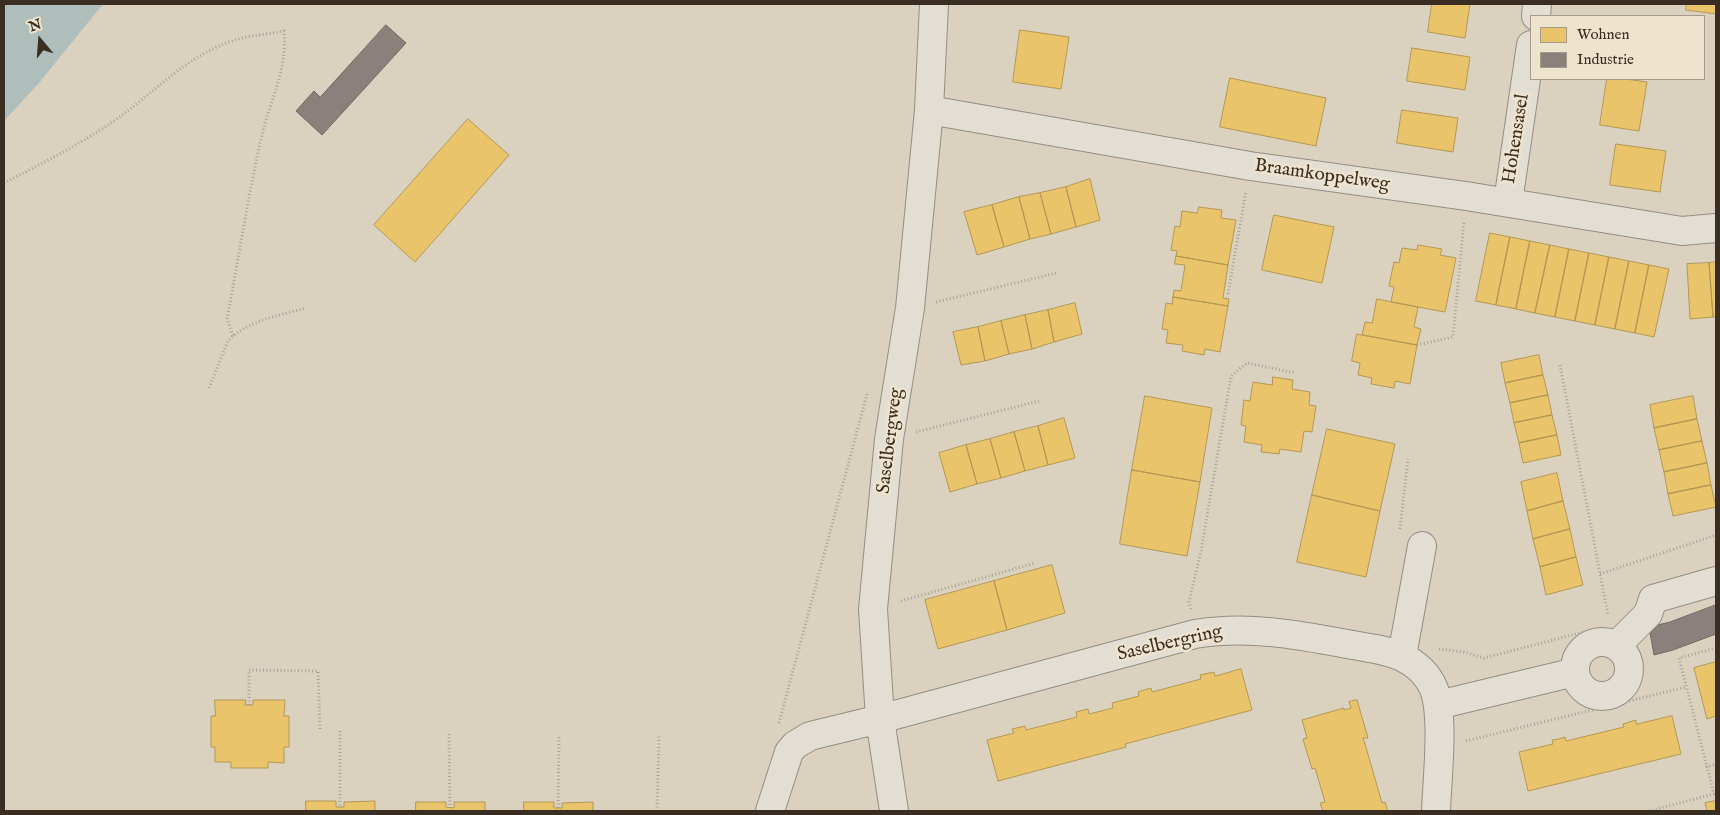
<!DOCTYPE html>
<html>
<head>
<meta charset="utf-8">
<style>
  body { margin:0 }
  #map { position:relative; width:1720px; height:815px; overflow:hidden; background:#dad2bf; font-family:"IM FELL English",serif }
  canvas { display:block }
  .frame { position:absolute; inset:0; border:5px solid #3a2e22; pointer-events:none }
  .legend { position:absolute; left:1530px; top:15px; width:175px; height:65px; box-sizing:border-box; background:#eee4ce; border:1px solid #a69b89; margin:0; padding:6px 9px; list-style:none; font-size:15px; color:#3a2e22 }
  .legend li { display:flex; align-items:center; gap:10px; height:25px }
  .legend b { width:25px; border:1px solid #a69b89 }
  .north { position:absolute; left:15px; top:15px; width:50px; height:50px; -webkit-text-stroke:4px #eee4ce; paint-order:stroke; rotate:342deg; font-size:14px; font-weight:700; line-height:20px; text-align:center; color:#3a2e22 }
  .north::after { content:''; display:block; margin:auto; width:18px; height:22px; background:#3a2e22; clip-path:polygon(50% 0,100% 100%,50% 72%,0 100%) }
</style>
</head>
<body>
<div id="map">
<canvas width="1720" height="815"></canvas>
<div class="frame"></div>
<ul class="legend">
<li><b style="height:14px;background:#e9c46a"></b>Wohnen</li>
<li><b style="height:14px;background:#8a817c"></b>Industrie</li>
</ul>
<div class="north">N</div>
</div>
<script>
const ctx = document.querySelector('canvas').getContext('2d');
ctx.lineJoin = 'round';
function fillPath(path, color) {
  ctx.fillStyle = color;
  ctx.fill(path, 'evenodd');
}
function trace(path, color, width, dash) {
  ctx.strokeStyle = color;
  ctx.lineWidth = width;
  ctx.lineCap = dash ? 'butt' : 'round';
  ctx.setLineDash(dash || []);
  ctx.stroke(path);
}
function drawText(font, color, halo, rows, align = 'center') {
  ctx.font = font + ' "IM FELL English",serif';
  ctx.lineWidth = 5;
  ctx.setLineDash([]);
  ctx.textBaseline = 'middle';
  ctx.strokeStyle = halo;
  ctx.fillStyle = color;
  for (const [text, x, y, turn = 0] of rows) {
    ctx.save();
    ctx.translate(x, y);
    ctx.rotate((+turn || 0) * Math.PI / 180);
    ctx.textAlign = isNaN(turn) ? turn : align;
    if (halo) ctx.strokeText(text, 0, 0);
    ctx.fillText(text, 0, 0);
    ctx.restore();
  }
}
const water = new Path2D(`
  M5 4H103L39 83 4 121V6Z`);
const homes = new Path2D(`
  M1432 4H1470L1465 38 1428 32Z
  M1687 4H1716V14L1686 10Z
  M1020 30 1069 37 1061 89 1013 82Z
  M1412 48 1470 57 1465 90 1407 81Z
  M1230 78 1326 98 1316 146 1220 127Z
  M1607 79H1625L1647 82 1639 131 1600 125Z
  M1402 110 1458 118 1453 152 1397 143Z
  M468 119 509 155 415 262 374 225Z
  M1616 144 1666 151 1660 192 1610 185Z
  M1090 179 1100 220 1076 227 1066 187Z
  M1066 187 1076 227 1051 234 1040 193Z
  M1040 193 1051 234 1030 239 1019 197Z
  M1019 197 1030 239 1004 247 992 205Z
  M992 205 1004 247 977 255 964 212Z
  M1199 207 1222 210 1221 218 1236 220 1228 265 1176 256 1177 251 1171 250 1175 226 1180 227 1182 211 1197 213Z
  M1274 215 1334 227 1322 283 1262 270Z
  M1490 233 1510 237 1496 305 1476 301Z
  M1510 237 1530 241 1516 309 1496 305Z
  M1530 241 1550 245 1535 313 1516 309Z
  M1418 245 1442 249 1440 255 1456 258 1445 312 1391 302 1394 287 1389 286 1394 262 1399 263 1402 248 1417 250Z
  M1550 245 1569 249 1555 317 1535 313Z
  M1569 249 1589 253 1575 321 1555 317Z
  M1589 253 1609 257 1595 325 1575 321Z
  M1176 256 1228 265 1223 298 1229 299 1228 306 1173 297 1174 290 1181 291 1185 265 1175 264Z
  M1609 257 1629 261 1615 329 1595 325Z
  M1629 261 1649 265 1635 333 1615 329Z
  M1716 262V317H1713L1709 263Z
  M1709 263 1713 317 1690 319 1687 264Z
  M1649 265 1669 269 1654 337 1635 333Z
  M1173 297 1228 306 1220 352 1205 349 1204 355 1182 351 1183 345 1166 343 1168 330 1162 329 1166 303 1172 304Z
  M1377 299 1418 307 1414 327 1421 329 1417 345 1362 335 1365 322 1372 323Z
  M1075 303 1082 334 1054 342 1048 310Z
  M1048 310 1054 342 1032 349 1025 315Z
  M1025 315 1032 349 1009 354 1001 321Z
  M1001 321 1009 354 985 361 978 327Z
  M978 327 985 361 961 365 953 332Z
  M1357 334 1417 345 1410 384 1395 381 1394 388 1371 384 1372 378 1358 375 1360 363 1352 361Z
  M1539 355 1543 375 1505 383 1501 363Z
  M1543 375 1548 395 1510 403 1505 383Z
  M1273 377 1293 380 1292 389 1310 392 1309 405 1316 406 1312 432 1304 431 1301 452 1280 449 1279 454 1261 452 1262 445 1244 442 1246 426 1241 425 1244 400 1250 401 1253 382 1272 385Z
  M1548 395 1552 415 1514 423 1510 403Z
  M1145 396 1212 408 1200 482 1132 470Z
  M1693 396 1697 419 1654 428 1650 405Z
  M1552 415 1557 435 1519 443 1514 423Z
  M1064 418 1075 458 1048 465 1038 426Z
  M1697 419 1702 441 1659 450 1654 428Z
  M1038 426 1048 465 1025 471 1014 432Z
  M1327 429 1395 444 1380 511 1312 495Z
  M1014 432 1025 471 1001 478 990 439Z
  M1557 435 1561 455 1523 463 1519 443Z
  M990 439 1001 478 977 484 966 445Z
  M1702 441 1707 463 1664 472 1659 450Z
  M966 445 977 484 950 492 939 453Z
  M1707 463 1711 485 1668 494 1664 472Z
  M1132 470 1200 482 1187 556 1120 544Z
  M1557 473 1563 501 1527 511 1521 482Z
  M1711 485 1716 507 1673 516 1668 494Z
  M1312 495 1380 511 1366 577 1297 562Z
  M1563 501 1570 529 1533 539 1527 511Z
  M1570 529 1576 557 1540 567 1533 539Z
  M1576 557 1583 585 1546 595 1540 567Z
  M1052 565 1065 613 1007 630 994 581Z
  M994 581 1007 630 938 649 925 600Z
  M1716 662V716L1707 719 1694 668Z
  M1241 669 1252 710 1125 744 1126 747 998 781 987 740 1014 733 1012 729 1025 726 1026 730 1077 717 1076 712 1088 709 1089 714 1113 708 1112 703 1139 696 1138 692 1144 690 1151 688 1152 692 1201 679 1200 675 1214 672 1215 676Z
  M215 700H246L245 705H253V700H285L284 716H289V747H284V763L268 762V768H231V762H215V747H211V716H215Z
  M1357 700 1368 738H1363L1365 744 1382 803 1385 802 1388 811H1323L1320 803 1325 802 1315 768 1312 769 1303 739 1307 738 1302 720 1344 708V710L1351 708 1349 702Z
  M1672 716 1681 754 1528 791 1519 752 1553 744 1552 740 1559 739 1565 737 1566 741 1624 727 1623 724 1636 720V724Z
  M306 801H336V807H344V802L375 801V811H306Z
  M1716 801V811H1707L1705 803Z
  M416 802H446V807L454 808V802H485V811H416Z
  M524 802H554V808H562V803L593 802V811H524Z`);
const industry = new Path2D(`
  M386 25 406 43 322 135 296 111 314 91 320 97Z
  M1716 605V634L1673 650 1654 655 1649 627 1670 622Z`);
const path = new Path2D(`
  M4 183C39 165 75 147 108 125 152 96 186 54 238 39 253 35 269 34 284 31 288 69 270 100 262 135 248 195 239 257 227 319L233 336
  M1228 294 1246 191
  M936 302 1057 273
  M1417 345 1453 337 1464 221
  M1560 365 1608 615
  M209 388 228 341C246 321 281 315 306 308
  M1716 414V417
  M916 432 1039 401
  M1400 529 1408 459
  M1600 574 1716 535
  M901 601 1035 563
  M1191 609 1189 602 1201 551 1231 376 1247 363 1296 373
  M1439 649 1464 652 1484 658 1595 629
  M249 705V670L318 671 320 731
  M779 723 867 394
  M340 731V807
  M449 734 450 807
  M1466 741 1686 687
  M1706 767 1716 764
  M558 808 559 737
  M657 811 659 736
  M1649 811 1714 794 1679 658 1716 648`);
const minor = new Path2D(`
  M1536 16 1537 4
  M929 110 1250 166 1466 196 1682 231 1716 228
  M1508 202 1531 45
  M1575 669a27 27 0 1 1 54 0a27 27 0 1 1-54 0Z
  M1616 646 1648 614 1653 599 1716 581
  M1402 656 1422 546
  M1438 705 1575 672
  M770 811 789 752 795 745 810 736 880 719 1195 634C1249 625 1299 635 1353 645 1369 648 1389 650 1404 658 1416 664 1427 674 1433 687 1445 713 1437 780 1436 811
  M894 811 880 719 873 609 889 439 910 308 929 110 934 4`);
const streetNames = [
  ["Hohensasel",1517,139,-81],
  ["Braamkoppelweg",1322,176,8],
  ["Saselbergweg",891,441,-83],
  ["Saselbergring",1170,644,-13]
];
fillPath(water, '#afbebb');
fillPath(homes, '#e9c46a');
trace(homes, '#b49754', 1);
fillPath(industry, '#8a817c');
trace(industry, '#726861', 1);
trace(minor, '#948e82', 30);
trace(path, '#a6a299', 3, [1, 2.5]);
trace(minor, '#e2ded4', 28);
drawText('19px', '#3a2e22', '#eee4ce', streetNames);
</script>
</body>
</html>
